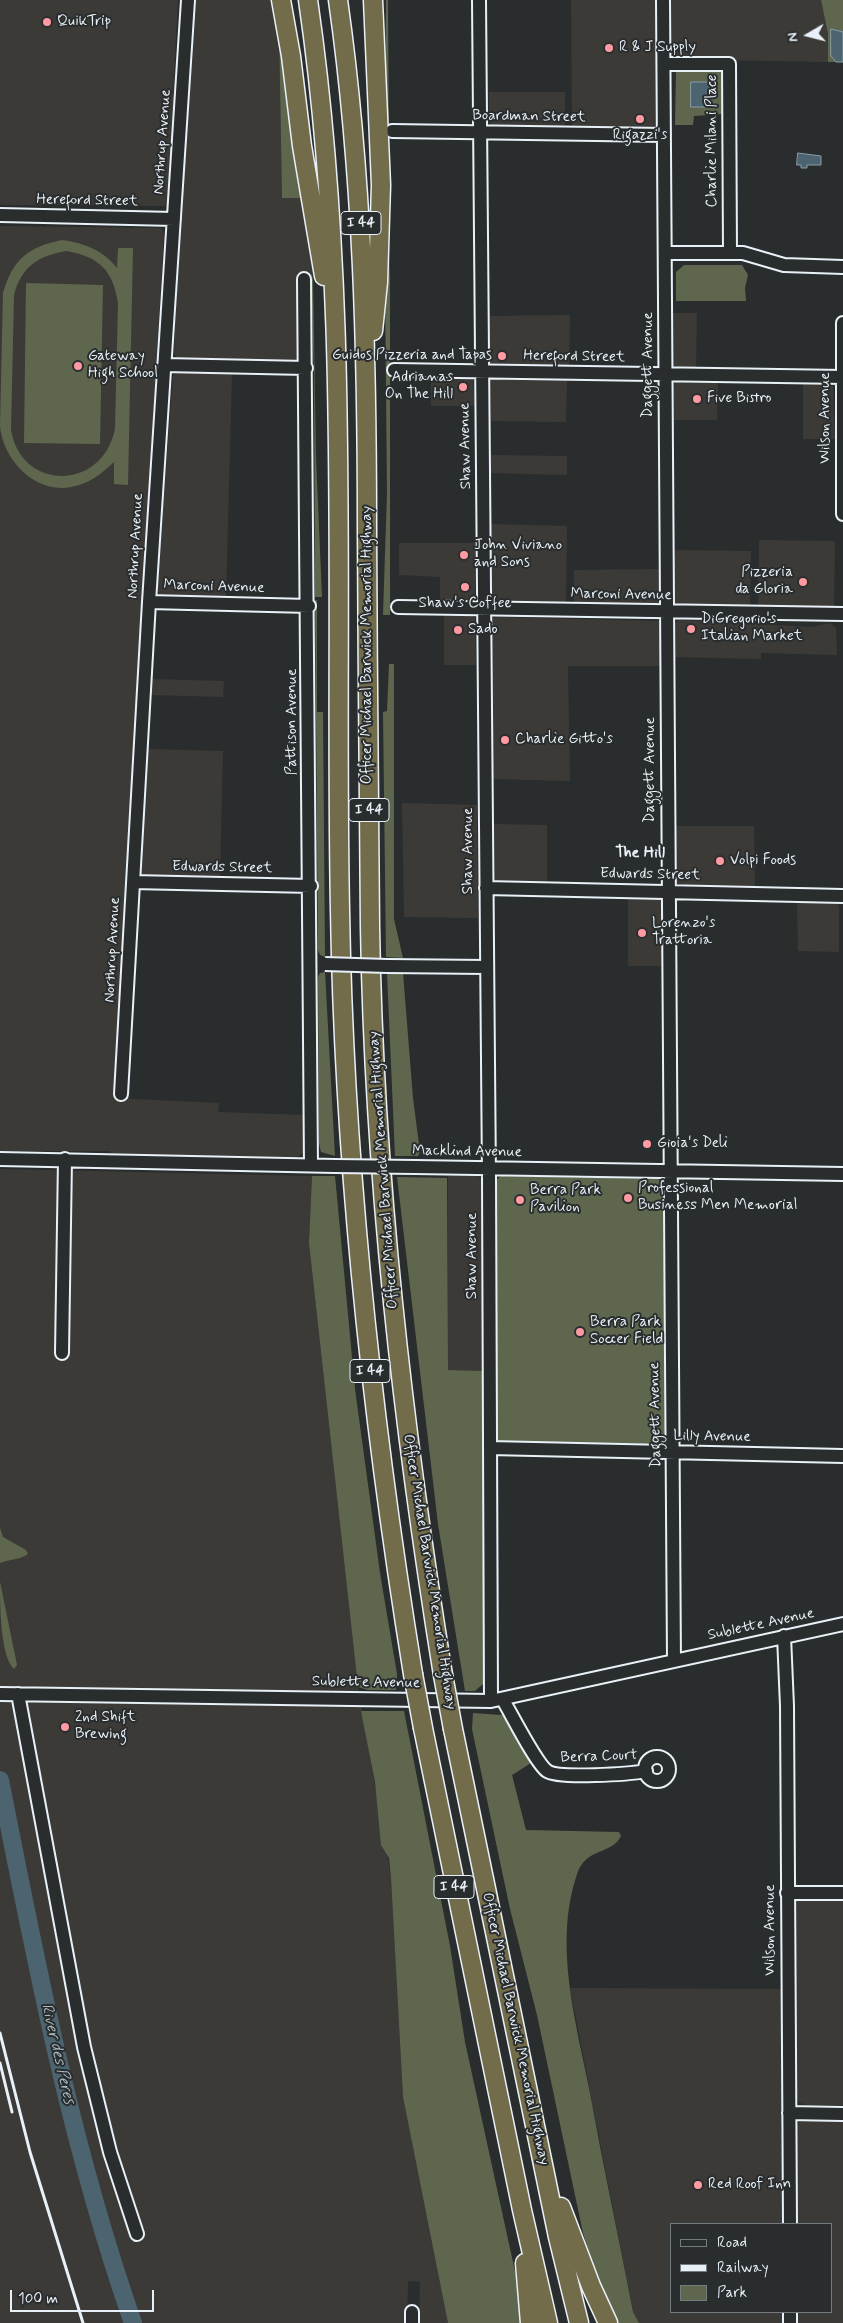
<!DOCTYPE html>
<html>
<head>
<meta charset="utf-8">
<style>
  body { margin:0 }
  #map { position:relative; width:843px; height:2323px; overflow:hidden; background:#2a2d2e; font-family:Mynerve,sans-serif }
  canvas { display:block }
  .legend { position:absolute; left:670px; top:2223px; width:162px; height:90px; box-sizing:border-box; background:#2a2d2e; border:1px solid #767b7f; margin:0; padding:6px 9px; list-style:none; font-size:15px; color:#e8f1f8 }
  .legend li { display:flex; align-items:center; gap:10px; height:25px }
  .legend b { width:25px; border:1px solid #767b7f }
  .north { position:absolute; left:783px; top:10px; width:50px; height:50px; -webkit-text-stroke:4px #2a2d2e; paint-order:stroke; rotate:262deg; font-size:14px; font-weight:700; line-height:20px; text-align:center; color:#e8f1f8 }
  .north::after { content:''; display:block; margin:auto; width:18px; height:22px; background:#e8f1f8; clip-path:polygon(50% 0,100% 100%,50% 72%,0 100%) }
  .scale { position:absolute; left:10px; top:2290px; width:144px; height:22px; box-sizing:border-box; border:2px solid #e8f1f8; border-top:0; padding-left:6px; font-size:15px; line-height:18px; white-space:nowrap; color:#e8f1f8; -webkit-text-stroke:4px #2a2d2e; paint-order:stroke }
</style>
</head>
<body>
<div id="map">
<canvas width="843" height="2323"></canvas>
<ul class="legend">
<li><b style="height:6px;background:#2a2d2e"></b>Road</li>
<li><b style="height:6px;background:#e8f1f8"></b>Railway</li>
<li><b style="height:14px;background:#5e674e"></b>Park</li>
</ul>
<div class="north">N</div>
<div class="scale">100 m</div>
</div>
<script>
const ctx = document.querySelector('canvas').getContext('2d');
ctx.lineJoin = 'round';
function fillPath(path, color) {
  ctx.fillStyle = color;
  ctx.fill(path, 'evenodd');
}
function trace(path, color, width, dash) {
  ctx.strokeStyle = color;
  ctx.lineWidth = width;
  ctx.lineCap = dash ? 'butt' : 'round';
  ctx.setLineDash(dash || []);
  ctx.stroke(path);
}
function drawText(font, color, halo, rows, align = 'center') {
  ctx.font = font + ' Mynerve,sans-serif';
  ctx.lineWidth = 4;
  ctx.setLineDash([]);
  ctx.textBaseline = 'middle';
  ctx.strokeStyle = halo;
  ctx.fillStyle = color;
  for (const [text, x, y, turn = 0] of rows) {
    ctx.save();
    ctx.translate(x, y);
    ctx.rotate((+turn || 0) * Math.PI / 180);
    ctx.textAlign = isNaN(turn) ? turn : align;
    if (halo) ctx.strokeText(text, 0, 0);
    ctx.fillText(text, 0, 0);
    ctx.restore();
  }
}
const built = new Path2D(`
  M0 0H178L173 95 189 96 195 0H273L279 28 282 198H304L313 278H298L300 357 296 360 177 359 174 353 180 206 0 205Z
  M571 0H657L656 128 572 127Z
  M670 0H821L828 34V62L670 59Z
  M489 92H565V127L491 126 489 120Z
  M0 226 159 228 163 230 164 234 113 1098 219 1103 218 1112 306 1115 305 1148 303 1153 297 1157 112 1155 110 1151H0Z
  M672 313H697L696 368H677L672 365Z
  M570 315 569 366 490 363V316Z
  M180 372 232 374 226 598 161 596 157 589 173 376 176 373Z
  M431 377 473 378 475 406H431Z
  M494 378 567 380 566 422 491 421 490 381Z
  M675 382 718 383 717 420H673V386Z
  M803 384 833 386 835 439H803Z
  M491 455 567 456V475L490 473Z
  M491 524 567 526 566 605 492 602Z
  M759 540 835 541 834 607H758Z
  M399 543H475V601L440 602V577L399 575Z
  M674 550 751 551 750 608 677 606 674 603Z
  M660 569V600L657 604 574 605V570Z
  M444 616H472L475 618 476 665H444Z
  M497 617 659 621 661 666H568L570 781 493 779 492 621 493 618Z
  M679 620 812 627 830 623 836 628 837 655 761 653V659L674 657V624Z
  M151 679 224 681 223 697 151 695Z
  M147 749 223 751 220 877 143 876 139 872Z
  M402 803 477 805 478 918 404 917Z
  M494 824 547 825V883L497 882 495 880Z
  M675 826H754L755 886 677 884 676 881Z
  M628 897 660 899 662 902V966H628Z
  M797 901 837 903 839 907V952L798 951Z
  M0 1169 312 1176 309 1243 358 1687 391 1878 403 2097 448 2323H419L420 2282 408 2281 407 2323H0Z
  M448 1176H477L482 1180 483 1371 448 1370Z
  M795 1900H843V2105H807L800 2103 796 2098 794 2090 793 1904Z
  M570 1988 781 1989 784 2224H672V2312H785V2323H639L633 2312Z
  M805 2120H843V2323H798V2312H832V2224H797L795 2128 799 2122Z`);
const green = new Path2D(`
  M386 0H388L389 166 385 104Z
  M821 0H843V62H828V34Z
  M279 28 304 198H282Z
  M676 69H719L723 72V114L694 116 693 125H675Z
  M62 240C84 243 103 250 117 268L118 248H133L128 485 114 484V462C101 474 89 484 71 487 35 494 3 460 0 426L3 293C13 259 28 247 62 240ZM67 251C99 257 113 270 118 303L115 429C102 492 21 491 11 430L14 295C21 267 39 255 67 251Z
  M388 254H389L390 280V615H383L387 493 385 283Z
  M684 265H742L748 275 745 288 746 301H676V272Z
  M311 278H313L316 457 322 597H315L314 371Z
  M26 283 103 285 100 444 24 443Z
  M315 600H317V712H323L325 957 320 955 318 950Z
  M389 664H394V919L403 958 386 957 383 712 387 711Z
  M325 972 335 1156 321 1152 319 1143 318 977 320 973Z
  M387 973H403L413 1098 420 1152 418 1156H395Z
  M312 1176H335L355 1389 380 1573 397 1674 396 1690H368L358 1687 309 1243Z
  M501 1176 658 1179 663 1182 666 1441 664 1445 499 1442 496 1440 495 1181Z
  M397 1177 447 1178 448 1370 483 1371 484 1683 475 1691H465L438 1524Z
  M0 1528 3 1537 26 1550 28 1554C19 1560 10 1559 0 1563Z
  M0 1582 17 1665 14 1669C0 1656 0 1603 0 1582Z
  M361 1711H404L450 1946 465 2042 516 2276 523 2323H448L403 2097 391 1878 389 1858 381 1845 375 1782Z
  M473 1713 501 1715 503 1713 531 1763 512 1775 526 1830 619 1832 621 1836C612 1855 586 1847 577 1874 553 1944 576 2022 590 2093 603 2166 619 2239 633 2312L639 2323H616L595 2272 583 2233 537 2015 510 1909 472 1729Z`);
const water = new Path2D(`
  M831 29 843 32V62H836L831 56Z
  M691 82H711L710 107H691Z
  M798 153 821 156V165H807V168H801V165H797Z`);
const river = new Path2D(`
  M0 1780C36 1963 71 2146 133 2323`);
const minor = new Path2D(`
  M479 0 489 1177 491 1701
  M663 0 674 1660
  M664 64H729L730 253
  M392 131 664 135
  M0 215 174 219
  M665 253H743L784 265 843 267
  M304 279 311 1165
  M843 323V514
  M164 365 306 368
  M394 370 843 377
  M149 602 309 606
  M398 607 843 614
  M133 882 311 886
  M486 888 843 896
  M387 966 486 967
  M121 1094 149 602 188 0
  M0 1159 335 1166
  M415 1167 843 1174
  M62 1353 65 1159
  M490 1448 843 1456
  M784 1636 787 1706 790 2224
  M0 1694 491 1701 843 1624
  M18 1694 84 2047 110 2152 137 2234
  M503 1700C512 1715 536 1763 547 1771 558 1779 630 1774 646 1771
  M645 1769a12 12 0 1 1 24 0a12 12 0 1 1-24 0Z
  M787 1893H843
  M789 2113 843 2114
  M790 2312V2323
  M412 2323V2312`);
const highway = new Path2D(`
  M281 0 291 56 302 146 324 276
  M308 0C352 301 334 607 340 910 344 1167 372 1421 413 1674
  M338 0C363 176 367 353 367 531 368 663 368 795 370 927 374 1178 403 1428 443 1675
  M373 0 381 185 378 282 373 331
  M423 1728 522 2210 548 2323
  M453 1729 558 2237 579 2323
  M561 2207 591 2286 608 2323
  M525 2263 530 2323`);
const rail = new Path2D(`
  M0 2033 30 2152 83 2323
  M0 2063 12 2112`);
const minorBridge = new Path2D(`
  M325 964 387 966
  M335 1166 415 1167`);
const highwayBridge = new Path2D(`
  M413 1674 423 1728
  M443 1675 453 1729`);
const markers = [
  [47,22,5,"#ff9aa2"],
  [609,48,5,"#ff9aa2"],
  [640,119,5,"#ff9aa2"],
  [502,356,5,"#ff9aa2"],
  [78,366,5,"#ff9aa2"],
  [463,387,5,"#ff9aa2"],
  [697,399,5,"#ff9aa2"],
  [464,555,5,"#ff9aa2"],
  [803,582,5,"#ff9aa2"],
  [465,587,5,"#ff9aa2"],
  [691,629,5,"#ff9aa2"],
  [458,630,5,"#ff9aa2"],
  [505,740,5,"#ff9aa2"],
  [720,861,5,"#ff9aa2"],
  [642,933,5,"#ff9aa2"],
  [647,1144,5,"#ff9aa2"],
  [628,1198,5,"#ff9aa2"],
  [520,1200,5,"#ff9aa2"],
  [580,1332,5,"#ff9aa2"],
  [65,1727,5,"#ff9aa2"],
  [698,2185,5,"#ff9aa2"]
];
const shields = [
  [361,223,40],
  [369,810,40],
  [370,1371,40],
  [454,1887,40]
];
const shieldNames = [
  ["I 44",361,223],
  ["I 44",369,810],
  ["I 44",370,1371],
  ["I 44",454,1887]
];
const poiNames = [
  ["QuikTrip",57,22],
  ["R & J Supply",619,48],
  ["Rigazzi's",640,136,"center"],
  ["Guidos Pizzeria and Tapas",492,356,"right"],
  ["Gateway",88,357],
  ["High School",88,374],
  ["Adrianas",453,378,"right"],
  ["On The Hill",453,395,"right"],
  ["Five Bistro",707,399],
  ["John Viviano",474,546],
  ["and Sons",474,563],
  ["Pizzeria",793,573,"right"],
  ["da Gloria",793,590,"right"],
  ["Shaw's Coffee",465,604,"center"],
  ["DiGregorio's",701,620],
  ["Italian Market",701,637],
  ["Sado",468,630],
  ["Charlie Gitto's",515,740],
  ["Volpi Foods",730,861],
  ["Lorenzo's",652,924],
  ["Trattoria",652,941],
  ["Gioia's Deli",657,1144],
  ["Professional",638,1189],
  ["Business Men Memorial",638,1206],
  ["Berra Park",530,1191],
  ["Pavilion",530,1208],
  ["Berra Park",590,1323],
  ["Soccer Field",590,1340],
  ["2nd Shift",75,1718],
  ["Brewing",75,1735],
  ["Red Roof Inn",708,2185]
];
const streetNames = [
  ["Boardman Street",529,117,1],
  ["Charlie Milani Place",713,141,-90],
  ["Northrup Avenue",163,142,-86],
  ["Hereford Street",87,201,1],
  ["Hereford Street",574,357,1],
  ["Daggett Avenue",649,365,-90],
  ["Wilson Avenue",826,418,-90],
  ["Shaw Avenue",466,446,-91],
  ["Northrup Avenue",136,546,-87],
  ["Marconi Avenue",214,587,2],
  ["Marconi Avenue",621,595,1],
  ["Officer Michael Barwick Memorial Highway",368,645,-90],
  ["Pattison Avenue",293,722,-90],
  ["Daggett Avenue",651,770,-90],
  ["Shaw Avenue",469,851,-90],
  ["Edwards Street",222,868,1],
  ["Edwards Street",650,875,1],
  ["Northrup Avenue",113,950,-87],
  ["Macklind Avenue",467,1152,1],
  ["Officer Michael Barwick Memorial Highway",384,1170,-94],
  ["Shaw Avenue",473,1256,-90],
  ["Daggett Avenue",656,1415,-91],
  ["Lilly Avenue",712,1437,1],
  ["Officer Michael Barwick Memorial Highway",429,1572,81],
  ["Sublette Avenue",761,1625,-12],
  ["Sublette Avenue",366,1683,1],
  ["Berra Court",599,1757,-2],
  ["Wilson Avenue",771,1930,-90],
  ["Officer Michael Barwick Memorial Highway",515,2029,78]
];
const neighbourhoodNames = [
  ["The Hill",640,854]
];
const waterNames = [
  ["River des Peres",57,2054,77]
];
fillPath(built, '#3c3a37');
fillPath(green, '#5e674e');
fillPath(water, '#4b646f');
trace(water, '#8a9ca6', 1);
trace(river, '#4b646f', 18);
trace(minor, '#e8f1f8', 16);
trace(highway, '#e8f1f8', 21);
trace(minor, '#2a2d2e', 12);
trace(highway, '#736c4b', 18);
trace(rail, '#e8f1f8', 3);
trace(minorBridge, '#e8f1f8', 16, []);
trace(highwayBridge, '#e8f1f8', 21, []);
trace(minorBridge, '#2a2d2e', 12);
trace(highwayBridge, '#736c4b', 18);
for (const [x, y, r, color] of markers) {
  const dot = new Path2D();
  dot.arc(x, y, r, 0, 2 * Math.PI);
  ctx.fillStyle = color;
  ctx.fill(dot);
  trace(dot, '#2a2d2e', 2);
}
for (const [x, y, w] of shields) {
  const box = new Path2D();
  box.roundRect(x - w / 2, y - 11.5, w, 23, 4);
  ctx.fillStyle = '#2a2d2e';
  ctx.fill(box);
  trace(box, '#e8f1f8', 1);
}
drawText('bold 14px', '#e8f1f8', null, shieldNames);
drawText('15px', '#e8f1f8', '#2a2d2e', poiNames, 'left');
drawText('15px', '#e8f1f8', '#2a2d2e', streetNames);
drawText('bold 16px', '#e8f1f8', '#2a2d2e', neighbourhoodNames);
drawText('italic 16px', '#a9b9c1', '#2a2d2e', waterNames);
</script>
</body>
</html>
